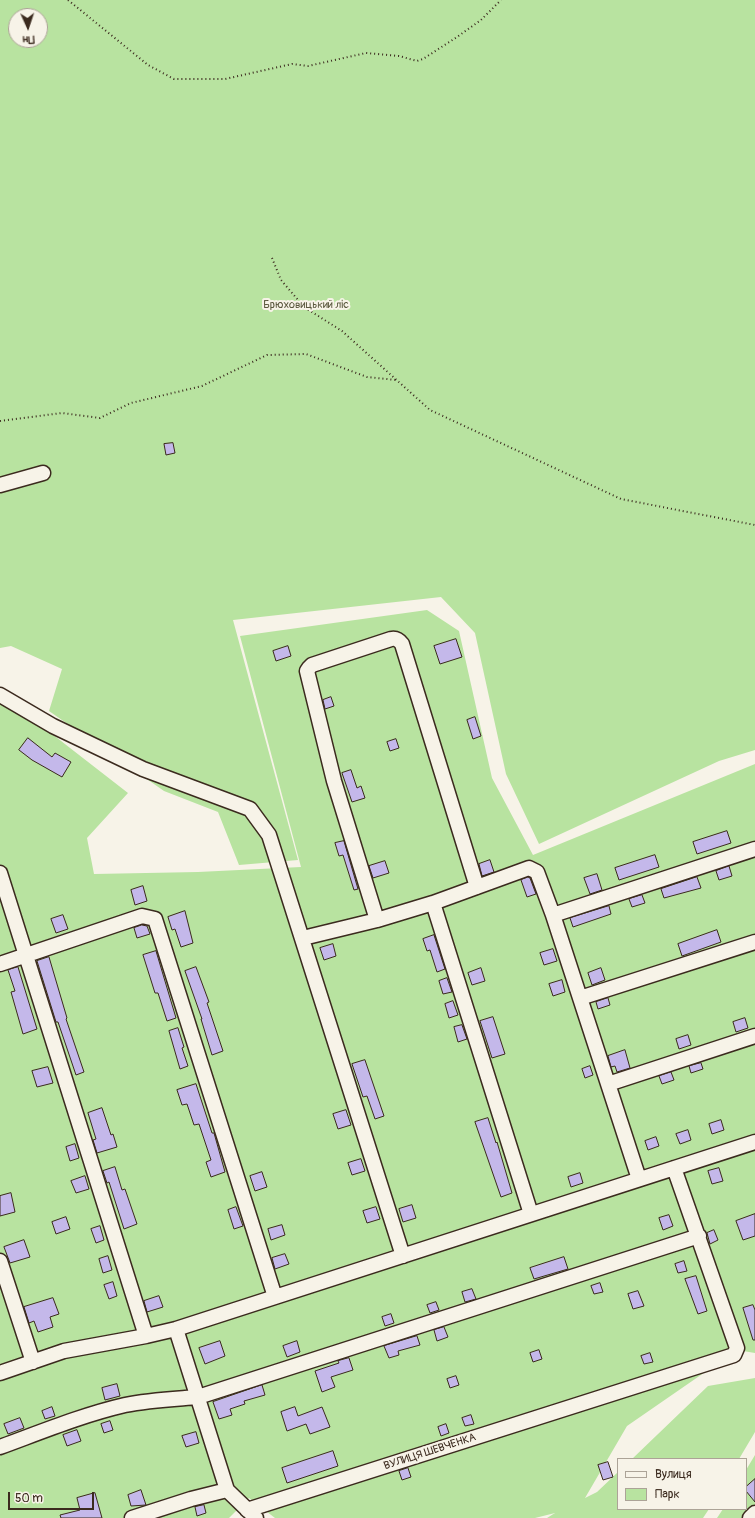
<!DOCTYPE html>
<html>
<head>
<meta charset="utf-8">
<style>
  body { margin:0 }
  #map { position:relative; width:755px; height:1518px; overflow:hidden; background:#f7f3e8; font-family:Pangolin,sans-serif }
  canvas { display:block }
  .legend { position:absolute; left:617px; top:1458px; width:130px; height:52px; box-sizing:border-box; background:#f7f3e8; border:1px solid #aca397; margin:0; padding:5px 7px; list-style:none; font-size:12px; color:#3b2a1e }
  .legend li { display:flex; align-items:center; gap:8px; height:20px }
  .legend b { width:20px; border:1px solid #aca397 }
  .north { position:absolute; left:8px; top:8px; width:40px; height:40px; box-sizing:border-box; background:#f7f3e8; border:1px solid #aca397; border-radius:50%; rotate:177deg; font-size:11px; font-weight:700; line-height:16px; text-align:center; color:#3b2a1e }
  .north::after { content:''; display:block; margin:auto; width:14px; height:18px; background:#3b2a1e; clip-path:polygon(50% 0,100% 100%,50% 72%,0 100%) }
  .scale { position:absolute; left:8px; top:1492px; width:86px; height:18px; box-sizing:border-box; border:2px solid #3b2a1e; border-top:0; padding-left:5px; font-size:12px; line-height:14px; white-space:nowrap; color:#3b2a1e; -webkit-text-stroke:3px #f7f3e8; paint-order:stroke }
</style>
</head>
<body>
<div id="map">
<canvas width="755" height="1518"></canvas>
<ul class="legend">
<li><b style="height:5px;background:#f7f3e8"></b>Вулиця</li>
<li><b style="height:11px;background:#b8e3a0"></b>Парк</li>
</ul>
<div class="north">Пн</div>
<div class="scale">50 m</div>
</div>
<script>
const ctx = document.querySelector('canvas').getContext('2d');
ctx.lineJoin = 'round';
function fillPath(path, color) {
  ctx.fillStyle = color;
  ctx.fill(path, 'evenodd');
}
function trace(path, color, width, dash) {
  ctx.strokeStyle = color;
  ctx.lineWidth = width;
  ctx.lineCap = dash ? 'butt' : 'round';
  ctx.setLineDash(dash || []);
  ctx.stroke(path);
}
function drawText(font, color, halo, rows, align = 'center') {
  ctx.font = font + ' Pangolin,sans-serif';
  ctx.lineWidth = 4;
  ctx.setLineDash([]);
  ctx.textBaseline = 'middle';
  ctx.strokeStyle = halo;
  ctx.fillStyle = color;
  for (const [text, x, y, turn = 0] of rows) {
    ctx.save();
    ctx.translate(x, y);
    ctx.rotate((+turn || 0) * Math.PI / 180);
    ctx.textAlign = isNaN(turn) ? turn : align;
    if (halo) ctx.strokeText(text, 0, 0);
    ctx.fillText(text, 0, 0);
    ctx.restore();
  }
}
const green = new Path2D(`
  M0 0H755V750L719 761 539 844 506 774 475 633 441 597 233 620 298 860 239 865 218 812 164 791 49 711 62 669 11 646 0 648ZM16 16H40V40H16Z
  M427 610 459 631 492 778 533 855 755 764V1353L737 1350 627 1426 585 1498 597 1492 618 1472V1509H709L703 1518H547L555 1513 535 1518H275L249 1498 229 1518H0V697L16 706 128 793 87 838 94 874 198 872 301 867 240 636Z
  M755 1378V1432L739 1459H632L708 1386Z
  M755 1455V1518H717L723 1509H746V1470Z`);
const building = new Path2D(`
  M173 443 175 453 166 455 164 444Z
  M456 639 462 657 440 664 434 646Z
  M288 646 291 656 276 661 273 651Z
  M331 697 334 706 325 709 323 700Z
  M475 717 481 736 473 739 467 720Z
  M28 738 52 757 55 753 71 762 62 777 32 760 19 750Z
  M396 739 399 748 390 751 387 742Z
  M351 770 357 788 361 786 365 798 352 802 342 773Z
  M727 831 731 843 697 854 693 842Z
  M344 841 358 889 354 890 343 855 339 856 335 843Z
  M655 855 659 867 619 880 615 868Z
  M490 860 494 872 482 876 479 864Z
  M385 861 389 873 373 878 369 866Z
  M729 866 732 876 719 880 716 871Z
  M597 874 602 890 590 894 584 878Z
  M528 877 530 878 536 894 527 897 521 880Z
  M697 877 701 888 664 898 661 889Z
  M143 886 147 901 135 905 131 890Z
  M642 895 645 903 632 907 629 899Z
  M609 906 611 914 573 927 570 918Z
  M185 911 193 943 181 947 175 929 172 930 168 917Z
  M63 915 68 929 56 933 51 919Z
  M142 925 147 926 150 934 137 938 134 928Z
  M717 930 721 942 682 956 678 944Z
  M434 935 445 969 437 972 430 950 427 951 423 939Z
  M333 944 336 956 324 960 320 948Z
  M553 949 557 961 544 965 540 953Z
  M156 951 176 1018 167 1021 158 993H155L143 955Z
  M49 957 67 1018 66 1019 84 1072 76 1075 58 1022H56L37 961Z
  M18 967 37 1029 23 1034 11 992 15 991 8 970Z
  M196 967 209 1002 207 1003 223 1051 212 1055 201 1019H202L185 971Z
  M481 968 485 981 472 985 468 973Z
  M601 968 605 980 592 985 588 973Z
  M447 978 452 992 443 994 439 981Z
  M562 980 565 992 553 996 549 984Z
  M608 998 610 1005 598 1009 596 1002Z
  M453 1001 458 1015 449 1018 445 1004Z
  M493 1017 505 1054 492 1058 480 1021Z
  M745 1018 748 1028 736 1032 733 1022Z
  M462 1025 467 1039 458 1042 454 1027Z
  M178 1028 184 1047 182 1048 188 1066 180 1069 169 1031Z
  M688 1035 691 1045 679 1049 676 1039Z
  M625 1050 630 1068 617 1072 615 1066 611 1067 608 1056Z
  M365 1060 384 1116 375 1119 367 1096 363 1097 352 1064Z
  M701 1063 703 1069 691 1073 689 1066Z
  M590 1066 593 1075 585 1078 582 1069Z
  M48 1067 53 1083 37 1087 32 1071Z
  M671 1072 674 1080 662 1084 659 1076Z
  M196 1084 212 1133H214L225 1172 211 1177 206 1162 211 1160 199 1124 194 1125 187 1104 182 1105 177 1090Z
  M102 1108 111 1135 113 1134 117 1147 97 1153 93 1140 96 1139 88 1113Z
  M346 1110 351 1125 338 1129 333 1114Z
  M488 1118 496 1143 497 1142 512 1193 501 1197 475 1122Z
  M721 1120 724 1130 712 1134 709 1124Z
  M688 1130 691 1140 680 1144 676 1134Z
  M656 1137 659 1146 648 1150 645 1141Z
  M75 1144 79 1158 70 1161 66 1147Z
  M361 1159 365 1171 352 1175 348 1163Z
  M115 1167 122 1190 125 1189 137 1224 124 1229 109 1182 107 1183 103 1171Z
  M719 1168 723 1181 712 1184 708 1171Z
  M262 1172 267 1187 255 1191 250 1176Z
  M580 1173 583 1183 571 1187 568 1177Z
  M85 1176 89 1189 76 1193 71 1181Z
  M11 1193 15 1212 0 1216V1196Z
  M412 1205 416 1218 403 1222 399 1209Z
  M236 1207 243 1226 234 1229 228 1210Z
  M376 1207 380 1219 367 1223 363 1211Z
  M755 1214V1236L743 1240 736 1221Z
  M669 1215 673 1226 663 1230 659 1218Z
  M66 1217 70 1229 56 1234 52 1222Z
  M282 1225 285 1235 271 1240 268 1229Z
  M100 1226 104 1240 96 1243 91 1229Z
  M714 1230 718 1240 710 1244 707 1233Z
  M24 1240 30 1257 10 1263 4 1247Z
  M285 1254 289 1264 275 1269 272 1258Z
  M108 1256 112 1270 103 1273 99 1259Z
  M564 1257 568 1269 534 1279 530 1268Z
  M684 1261 687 1271 678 1273 675 1264Z
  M696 1276 707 1311 698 1314 685 1279Z
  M113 1282 117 1296 109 1299 104 1285Z
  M600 1283 603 1292 594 1294 591 1286Z
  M472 1289 476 1299 465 1302 462 1292Z
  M638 1291 644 1306 633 1309 628 1294Z
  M159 1296 163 1307 147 1312 144 1301Z
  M53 1298 59 1314 50 1317 53 1327 38 1332 34 1321 29 1323 24 1307Z
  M436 1302 439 1310 430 1313 427 1305Z
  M753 1305 755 1310V1340H753L743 1308Z
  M391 1314 394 1323 385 1326 382 1317Z
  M444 1327 448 1337 437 1341 434 1330Z
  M417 1336 420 1345 398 1351 399 1355 389 1358 384 1346Z
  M220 1341 225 1356 205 1364 199 1348Z
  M297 1341 300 1352 287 1357 283 1346Z
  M539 1350 542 1359 533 1362 530 1353Z
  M650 1353 653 1362 644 1364 641 1356Z
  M349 1358 353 1370 331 1377 335 1387 322 1392 315 1371 339 1363 338 1361Z
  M456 1376 459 1385 450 1388 447 1379Z
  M117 1384 120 1396 105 1400 102 1388Z
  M262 1385 265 1395 244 1401 245 1404 230 1409 232 1415 219 1419 213 1402Z
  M52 1407 55 1416 45 1419 42 1411Z
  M295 1407 298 1416 322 1407 330 1427 310 1434 306 1424 287 1431 281 1412Z
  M471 1415 474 1424 465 1426 462 1418Z
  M20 1418 24 1428 8 1434 4 1424Z
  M110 1421 113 1430 104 1433 101 1424Z
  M446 1424 449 1433 441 1436 438 1427Z
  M77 1430 81 1441 67 1446 63 1435Z
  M196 1432 199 1443 186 1447 182 1436Z
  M333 1451 338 1466 287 1483 282 1468Z
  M608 1462 613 1477 603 1480 598 1465Z
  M408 1468 411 1477 402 1480 399 1471Z
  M755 1479V1502L746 1491V1487Z
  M141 1490 146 1505 131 1506 128 1495Z
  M95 1493 102 1518H61L60 1515 80 1510 77 1498Z
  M204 1505 206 1513 197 1516 195 1507Z`);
const path = new Path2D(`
  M68 0 148 65 174 79H225L292 64 308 66 366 53 399 56 417 61 423 59 457 37 481 20 501 0
  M272 258 281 280 304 307 342 331 430 410 621 499 755 525
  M0 421 62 413 100 418 131 403 202 386 267 355 306 354 367 377 396 380`);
const minor = new Path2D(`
  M0 485 43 473
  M0 695 53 726 143 769 250 809 269 835 403 1256
  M0 873 146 1336
  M433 903 529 868 537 872 553 915 639 1179
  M553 915 755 849
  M377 920 334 781 307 671 309 668 312 665 391 639C396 638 399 640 402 644L477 887
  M303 938 377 920 433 903 531 1214
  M0 964 142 916 155 919 275 1297
  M580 998 755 942
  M608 1084 755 1036
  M0 1261 33 1362
  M176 1329 227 1490 256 1518
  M0 1373 64 1351 146 1336 176 1329 755 1142
  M0 1447C41 1432 82 1415 125 1405 149 1400 174 1399 198 1397L699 1236
  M247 1510 734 1355 737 1348 674 1168
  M132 1518 191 1499 227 1490
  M750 1518 755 1513`);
const parkNames = [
  ["Брюховицький ліс",306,305]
];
const streetNames = [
  ["ВУЛИЦЯ ШЕВЧЕНКА",430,1452,-18]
];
fillPath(green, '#b8e3a0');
fillPath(building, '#c4b8ea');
trace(building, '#3b2a1e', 1);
trace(minor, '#3b2a1e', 17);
trace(path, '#3b2a1e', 2, [1, 3]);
trace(minor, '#f7f3e8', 14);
drawText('11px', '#5a583e', '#f7f3e8', parkNames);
drawText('11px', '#3b2a1e', '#f7f3e8', streetNames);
</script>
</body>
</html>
